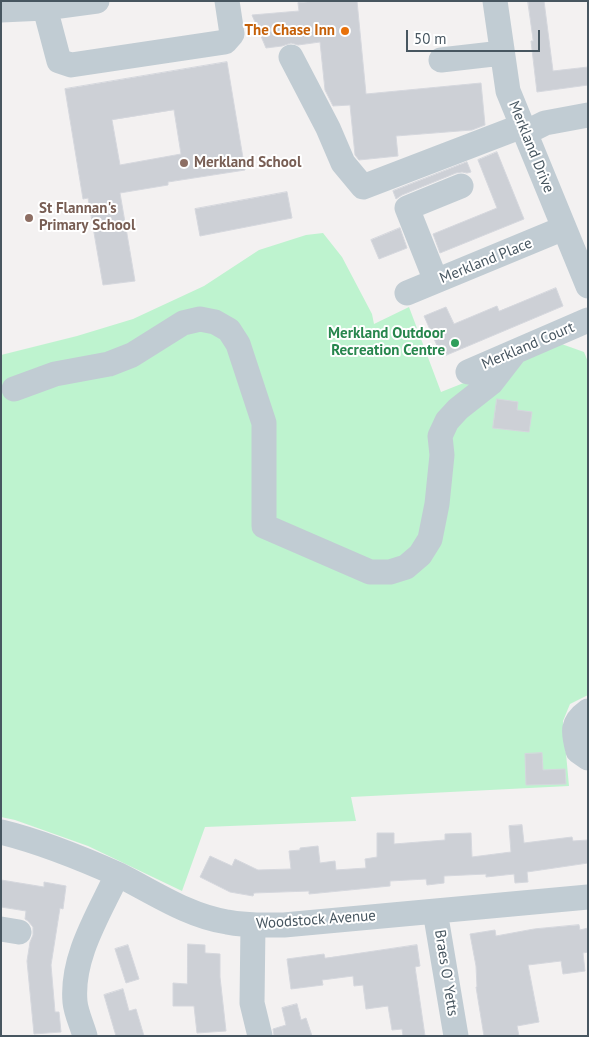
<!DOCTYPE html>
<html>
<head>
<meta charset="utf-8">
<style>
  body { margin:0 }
  #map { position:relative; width:589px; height:1037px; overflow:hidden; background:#f3f1f1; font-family:"PT Sans",sans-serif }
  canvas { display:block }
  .frame { position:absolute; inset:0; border:2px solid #475660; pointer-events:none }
  .scale { position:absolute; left:406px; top:30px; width:134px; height:22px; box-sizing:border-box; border:2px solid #475660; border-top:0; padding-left:6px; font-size:15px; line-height:18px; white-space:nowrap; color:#475660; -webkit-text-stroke:4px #fff; paint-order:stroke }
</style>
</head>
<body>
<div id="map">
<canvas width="589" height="1037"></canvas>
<div class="frame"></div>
<div class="scale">50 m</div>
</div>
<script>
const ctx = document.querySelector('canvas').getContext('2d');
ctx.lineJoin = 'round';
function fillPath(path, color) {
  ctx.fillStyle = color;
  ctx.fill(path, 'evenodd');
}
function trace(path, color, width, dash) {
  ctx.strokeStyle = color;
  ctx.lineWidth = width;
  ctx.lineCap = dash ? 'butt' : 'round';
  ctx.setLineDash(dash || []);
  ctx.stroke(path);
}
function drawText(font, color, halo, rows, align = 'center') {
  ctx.font = font + ' "PT Sans",sans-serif';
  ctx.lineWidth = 4;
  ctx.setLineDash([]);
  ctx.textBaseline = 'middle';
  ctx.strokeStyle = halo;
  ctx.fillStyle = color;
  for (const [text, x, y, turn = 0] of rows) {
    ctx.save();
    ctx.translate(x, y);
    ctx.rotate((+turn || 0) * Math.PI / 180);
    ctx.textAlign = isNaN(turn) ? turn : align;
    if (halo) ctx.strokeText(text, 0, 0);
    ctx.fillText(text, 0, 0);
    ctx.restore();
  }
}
const green = new Path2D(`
  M323 233 342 257 372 314 374 324 409 307 441 392 519 361 556 342 584 352 588 362V695L570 704 563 721 569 786 351 797 356 821 205 827 182 891 88 846 15 820 1 817V355L77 336 133 319 204 286 259 250 306 235Z`);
const building = new Path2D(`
  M316 1H357L366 94 481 83 485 125 472 130 396 136 398 156 359 160 355 155 350 105 333 106 325 90 320 42 298 45 291 43 282 46 266 48 252 15 299 11 298 3Z
  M528 1H544L553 71 588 67V85L537 92 531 41H533Z
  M227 62 245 170 168 182V185L120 193 135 281 103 285 88 198 83 199 65 89ZM174 110 181 154 120 165 112 120Z
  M497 152 524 219 440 253 433 234 497 208 478 160Z
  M467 162 471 172 467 173 462 172 456 173 402 195 396 199 393 191Z
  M287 192 292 218 200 236 195 209Z
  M400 228 407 248 379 259 371 240Z
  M556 288 563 306 442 357 424 316 446 307 454 324 497 306 499 311Z
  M497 399 518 402 517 410 532 412 529 432 493 428Z
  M542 753 543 770 565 769 566 784 526 785 525 754Z
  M522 825 524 843 572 837 573 841 588 840V863L527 872 528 882 515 883 514 874 486 877V874L444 876V883L427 885 426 879 390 881V886L309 894V891L254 893 253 896 230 892 200 877 210 856 232 866 235 859 258 870 291 869 289 851 300 850V848L318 846 320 863 335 861 336 870 366 868 365 859 377 857V833H394V844L445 840V834L471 833 472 857 511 852 509 826Z
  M1 880 44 887V882L66 886 63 909 60 908 51 965 55 1012H59L61 1032 34 1034 27 961 30 942 33 935V927L28 921 25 919 26 911 1 907Z
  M579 925 580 930 588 928V952L583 953 585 971 563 974 561 961 528 965 539 1022 517 1026 519 1036H484L476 987H477L476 966 470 934 495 930 496 936 534 929Z
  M188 944 205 945V953L220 954V977L226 1031 197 1033 194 1006H173V983L187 984Z
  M128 945 139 979 126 983 115 949Z
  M417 945 420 966 415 967 425 1036H403L402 1029 392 1030 388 1006 366 1009 363 985 354 986 353 976 322 980 323 985 291 989 287 959 324 954 325 958Z
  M123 989 129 1011 136 1009 144 1036H116L104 995Z
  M297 1004 301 1020 306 1018 312 1036H274L273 1029 286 1025 282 1008Z`);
const minor = new Path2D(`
  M495 1 508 91 588 286
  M45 8 59 61 71 65 225 42 232 34 227 1
  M1 10 45 8 97 1
  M291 57 328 128 343 163 363 187 522 126
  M441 60 502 53
  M525 133 545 123 588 115
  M436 281 407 208 461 186
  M407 293 564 228
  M468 372 588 320
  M14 389 55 374 109 364 132 355 183 323 200 319 215 322 229 330 238 344 264 423V526L370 572H390L406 567 420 555 430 539 437 504 442 455 440 436 447 421 458 409 491 383 515 352
  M588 711C571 723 573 732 578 751L588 758
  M1 832C42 842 81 858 119 875 153 892 188 916 227 922 246 926 264 925 284 925L588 897
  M435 911 456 1036
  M253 925 252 1003 260 1036
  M1 929 19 932
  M85 1036C82 1025 76 1013 75 1002 71 957 99 914 117 875`);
const markers = [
  [345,31,5,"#e8710a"],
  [184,163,5,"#8d6e63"],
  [29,218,5,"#8d6e63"],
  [455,343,5,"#2e9e5b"]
];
const foodNames = [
  ["The Chase Inn",335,31]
];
const streetNames = [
  ["Merkland Drive",531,147,68],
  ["Merkland Place",486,261,-22],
  ["Merkland Court",528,346,-23],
  ["Woodstock Avenue",316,920,-4],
  ["Braes O' Yetts",446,973,81]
];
const educationNames = [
  ["Merkland School",194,163],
  ["St Flannan's",39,209],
  ["Primary School",39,226]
];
const leisureNames = [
  ["Merkland Outdoor",445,334],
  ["Recreation Centre",445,351]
];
fillPath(green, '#bef3cf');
fillPath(building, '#cdd0d6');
trace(building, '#d5d7dd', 1);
trace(minor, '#c1ccd3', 25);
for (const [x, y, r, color] of markers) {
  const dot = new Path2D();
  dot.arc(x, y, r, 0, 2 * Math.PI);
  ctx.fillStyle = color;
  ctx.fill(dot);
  trace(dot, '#fff', 2);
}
drawText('bold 15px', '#c56008', '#fff', foodNames, 'right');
drawText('15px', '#475660', '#fff', streetNames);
drawText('bold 15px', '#785e54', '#fff', educationNames, 'left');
drawText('bold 15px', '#27864d', '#fff', leisureNames, 'right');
</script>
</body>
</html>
